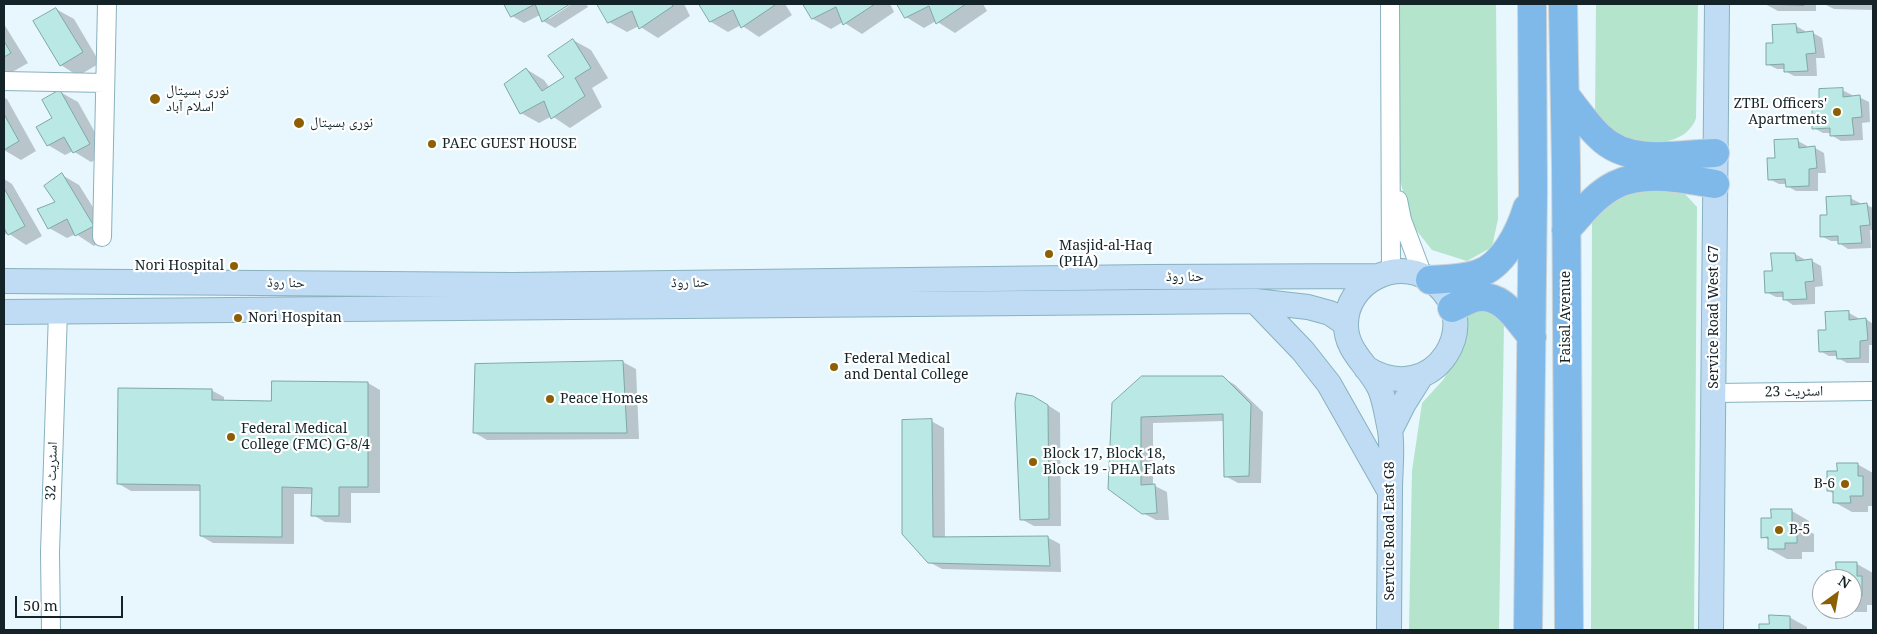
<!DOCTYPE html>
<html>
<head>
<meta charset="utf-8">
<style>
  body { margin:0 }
  #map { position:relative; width:1877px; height:634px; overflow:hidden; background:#e7f7fd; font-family:"Noto Serif",serif }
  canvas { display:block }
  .frame { position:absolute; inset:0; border:5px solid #132328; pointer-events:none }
  .north { position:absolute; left:1812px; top:569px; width:50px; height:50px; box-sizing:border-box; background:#fff; border:1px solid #a1a7a9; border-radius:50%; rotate:32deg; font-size:14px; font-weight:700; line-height:20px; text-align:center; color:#132328 }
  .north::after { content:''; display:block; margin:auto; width:18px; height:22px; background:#8d5f05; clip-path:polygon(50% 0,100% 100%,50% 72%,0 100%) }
  .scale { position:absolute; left:15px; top:596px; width:108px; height:22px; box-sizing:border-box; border:2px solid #132328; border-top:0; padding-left:6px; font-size:15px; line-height:18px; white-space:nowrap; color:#132328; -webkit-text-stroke:4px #fff; paint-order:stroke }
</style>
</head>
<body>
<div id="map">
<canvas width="1877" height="634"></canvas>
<div class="frame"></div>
<div class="north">N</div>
<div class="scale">50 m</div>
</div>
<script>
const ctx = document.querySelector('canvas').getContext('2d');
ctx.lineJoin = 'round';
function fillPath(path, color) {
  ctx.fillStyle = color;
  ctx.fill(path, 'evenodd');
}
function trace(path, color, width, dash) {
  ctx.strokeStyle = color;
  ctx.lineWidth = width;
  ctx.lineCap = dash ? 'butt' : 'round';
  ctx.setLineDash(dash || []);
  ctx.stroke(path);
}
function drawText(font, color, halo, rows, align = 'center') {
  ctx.font = font + ' "Noto Serif","Noto Naskh Arabic",serif';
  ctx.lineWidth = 4.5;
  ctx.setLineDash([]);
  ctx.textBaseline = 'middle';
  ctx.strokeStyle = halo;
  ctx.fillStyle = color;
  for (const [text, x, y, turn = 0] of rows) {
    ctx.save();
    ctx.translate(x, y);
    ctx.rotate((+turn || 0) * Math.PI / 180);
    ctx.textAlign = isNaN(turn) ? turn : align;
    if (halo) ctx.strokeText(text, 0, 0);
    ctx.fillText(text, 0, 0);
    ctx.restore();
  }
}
const green = new Path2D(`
  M1395 4H1496L1498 219 1492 247 1467 261 1432 250 1413 226 1399 177Z
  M1596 4H1698L1696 118C1687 145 1649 146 1625 140 1615 138 1604 127 1595 121Z
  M1650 183 1685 194 1697 207 1694 630H1591L1592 211Z
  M1480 306 1504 322 1499 630H1409L1412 471 1422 403 1443 380 1460 353 1464 319Z`);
const shadow = new Path2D(`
  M505 4H567L549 16V19L572 4H586L588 7 555 28 543 21 540 15 524 23 512 16Z
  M599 4H684L690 16 658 38 639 26 627 32 609 22Z
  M701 4H785L792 15 759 37 741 25 728 32 711 22Z
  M805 4H890L894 12 862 34 843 22 831 29 813 19Z
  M898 4H983L987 11 955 33 936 21 924 28 906 17Z
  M1765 4H1816V11H1778Z
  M1824 4H1873V10L1834 9Z
  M56 9 74 19 100 63 78 76 61 65Z
  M4 24 28 63 7 75 4 73Z
  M1796 26 1805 31 1806 33H1813L1822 38 1825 58H1816L1817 76H1794L1785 71V69H1777L1767 64 1774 44Z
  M573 40 591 50 608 78 592 88 602 107 570 128 552 116 539 123 521 113 526 69 544 80 549 87 566 77Z
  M1842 90 1852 95V97H1859L1869 102 1870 122 1862 123 1863 140 1841 141 1831 135V133H1823L1814 128 1820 108Z
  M60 92 78 102 107 154 91 162 73 151 65 155 48 145Z
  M4 98 7 99 36 151 21 160 4 150Z
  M1798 141 1807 146V148H1815L1824 153 1826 173H1818V191H1796L1787 186V184H1779L1769 179 1776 159Z
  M62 175 79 185 111 236 94 246 76 234 67 238 49 228Z
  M4 179 12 184 42 236 26 245 8 233 4 235Z
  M1850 198 1860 203V205H1867L1873 208V230H1870L1871 248 1848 249 1839 243V241H1831L1821 236 1828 216Z
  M1795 254 1804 259V261H1812L1821 266 1823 286 1815 287V304L1793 305 1784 299V297H1776L1766 292 1773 272Z
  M1849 313 1858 318V320L1866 319 1873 324V345H1869V363H1847L1838 358V356H1829L1820 351 1827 331Z
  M623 362 636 369 639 439 487 440 475 433 476 365Z
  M1222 377 1235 385 1263 412 1261 483H1238L1225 476 1224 421 1153 423V485L1167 492 1169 520H1156L1143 513 1113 403Z
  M368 383 380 390V493H351V523L325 522 313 515V494H294V544L213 543 201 536V491H131L119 484 211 390 224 397V401L273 402Z
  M1046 404 1060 413 1061 526H1034L1021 519Z
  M931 421 944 428 945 538 1047 537 1060 544 1061 572 942 569 929 562Z
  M1857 464 1873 473V506H1868V512H1852L1834 502V494L1828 490Z
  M1792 511 1809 521V531L1814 534V552H1802V559H1787L1769 549V540L1763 537 1772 519Z
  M1857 564 1873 573V605H1867V612H1851L1846 609H1852V579H1828L1837 572Z
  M1789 617 1807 627V630H1760V625H1770Z`);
const building = new Path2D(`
  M504 4H570L542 22 535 4 511 17Z
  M597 4H672L673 6 639 29 632 11 608 23Z
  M699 4H774L775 5 741 28 733 10 710 22Z
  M803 4H875L843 25 836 7 812 19Z
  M897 4H966L936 24 929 6 905 18Z
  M1764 4H1804V5Z
  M56 8 83 52 60 66 33 21Z
  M1796 24 1797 33 1813 31 1816 53 1806 54 1808 71 1784 72V64L1766 65V43H1773L1772 25Z
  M573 39 591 68 575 78 585 96 551 119 544 101 520 114 504 84 526 68 542 91 564 77 548 56Z
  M4 41 11 53 4 57Z
  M1843 88V97L1860 95 1862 117 1852 118 1854 135 1830 136V128L1812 129V107H1819V89Z
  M60 90 90 144 73 153 64 137 47 146 36 127 52 118 42 100Z
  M4 114 19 141 4 150Z
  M1798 139 1799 148 1815 146 1817 168 1809 169V186L1786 187 1785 179 1768 180 1767 158H1775L1774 140Z
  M62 173 94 226 75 236 67 219 48 229 37 209 55 202 44 186Z
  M4 188 25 226 8 235 4 228Z
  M1851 196V205L1867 203 1870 225 1860 226 1862 243 1838 244V236L1820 237V215H1827L1826 197Z
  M1771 253H1795L1796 261 1812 259 1814 281 1805 282 1807 299 1783 300V292L1765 293 1764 271H1772Z
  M1849 311V320L1866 318 1868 340 1860 341V358L1837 359 1836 351 1819 352 1818 330H1826L1825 312Z
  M623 361 627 433H473L475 364Z
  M1142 376H1223L1251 404 1249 476 1224 477 1223 414 1141 417V485L1155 484 1157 513 1142 514 1108 489 1112 403Z
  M272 381 368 382V487H339V516H311L312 488 282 487V537L200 536V485L117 484 118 388 212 389V400L271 401Z
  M1017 393 1033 396 1048 405 1049 519 1020 520 1015 403Z
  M932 419 933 537 1048 536 1050 566 928 563 902 534V420Z
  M1837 463H1858V476H1863V496H1850L1851 503H1833V491H1827V471H1837Z
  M1771 509H1792V523H1797V543H1785V549H1768V537L1761 538V518H1771Z
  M1836 562H1857V576H1862V596H1852V579H1826V571H1836Z
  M1769 615 1790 616V629L1795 630H1759V624H1769Z`);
const street = new Path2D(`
  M1390 4 1391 272
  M4 81 105 83
  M1398 200 1402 220 1423 276
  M102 237 107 4
  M1714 393 1873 391
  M51 630 50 552 58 312`);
const secondary = new Path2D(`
  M4 281 513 285 1149 277 1377 276
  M1255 301 1303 351 1329 384 1389 490
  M4 312 1255 301 1308 307 1330 313 1346 324
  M1366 368C1435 411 1490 318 1429 279 1395 257 1347 283 1346 323 1345 352 1369 365 1380 389 1385 401 1387 417 1390 430 1393 449 1390 471 1390 490 1390 537 1389 584 1389 630
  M1390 431 1404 403 1421 376
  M1711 630 1717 4`);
const primary = new Path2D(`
  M1563 4 1566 165 1569 630
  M1565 95C1576 109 1587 125 1600 137 1629 166 1679 154 1715 153
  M1566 230C1581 214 1595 195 1615 185 1644 170 1684 179 1715 184
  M1430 280C1446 279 1462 279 1477 274 1503 267 1520 231 1527 208
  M1452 308C1459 305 1467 300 1474 298 1501 291 1517 319 1532 337
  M1528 630 1533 191 1532 4`);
const markers = [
  [155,99,6,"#8d5f05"],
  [1837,112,5,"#8d5f05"],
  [299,123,6,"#8d5f05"],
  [432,144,5,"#8d5f05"],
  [1049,254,5,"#8d5f05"],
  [234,266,5,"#8d5f05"],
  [238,318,5,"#8d5f05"],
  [834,367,5,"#8d5f05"],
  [550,399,5,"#8d5f05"],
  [231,437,5,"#8d5f05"],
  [1033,462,5,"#8d5f05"],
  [1845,484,5,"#8d5f05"],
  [1779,530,5,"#8d5f05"]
];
const poiNames = [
  ["نوری ہسپتال",166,91],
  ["اسلام آباد",166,107],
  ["ZTBL Officers'",1827,104,"right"],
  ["Apartments",1827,120,"right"],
  ["نوری ہسپتال",310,123],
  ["PAEC GUEST HOUSE",442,144],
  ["Masjid-al-Haq",1059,246],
  ["(PHA)",1059,262],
  ["Nori Hospital",224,266,"right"],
  ["Nori Hospitan",248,318],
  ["Federal Medical",844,359],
  ["and Dental College",844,375],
  ["Peace Homes",560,399],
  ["Federal Medical",241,429],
  ["College (FMC) G-8/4",241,445],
  ["Block 17, Block 18,",1043,454],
  ["Block 19 - PHA Flats",1043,470],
  ["B-6",1835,484,"right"],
  ["B-5",1789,530]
];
const streetNames = [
  ["حنا روڈ",1185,277],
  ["حنا روڈ",286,283,1],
  ["حنا روڈ",690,283,-1],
  ["Faisal Avenue",1566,317,-90],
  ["Service Road West G7",1714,317,-90],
  ["اسٹریٹ 23",1794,392,-1],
  ["اسٹریٹ 32",52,471,-88],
  ["Service Road East G8",1390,531,-90]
];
fillPath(green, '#b4e4cb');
fillPath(shadow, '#0003');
fillPath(building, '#bae8e5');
trace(building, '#7ca8a5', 1);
trace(street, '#89b1be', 20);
trace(secondary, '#89b1be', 26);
trace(primary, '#d0d3d4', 30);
trace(street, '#fff', 18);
trace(secondary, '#bfdcf4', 24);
trace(primary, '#7fb9ea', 28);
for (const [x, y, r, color] of markers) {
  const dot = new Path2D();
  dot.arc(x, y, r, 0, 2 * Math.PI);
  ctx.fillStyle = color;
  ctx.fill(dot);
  trace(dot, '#fff', 2);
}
drawText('14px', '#132328', '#fff', poiNames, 'left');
drawText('14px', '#132328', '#fff', streetNames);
</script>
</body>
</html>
